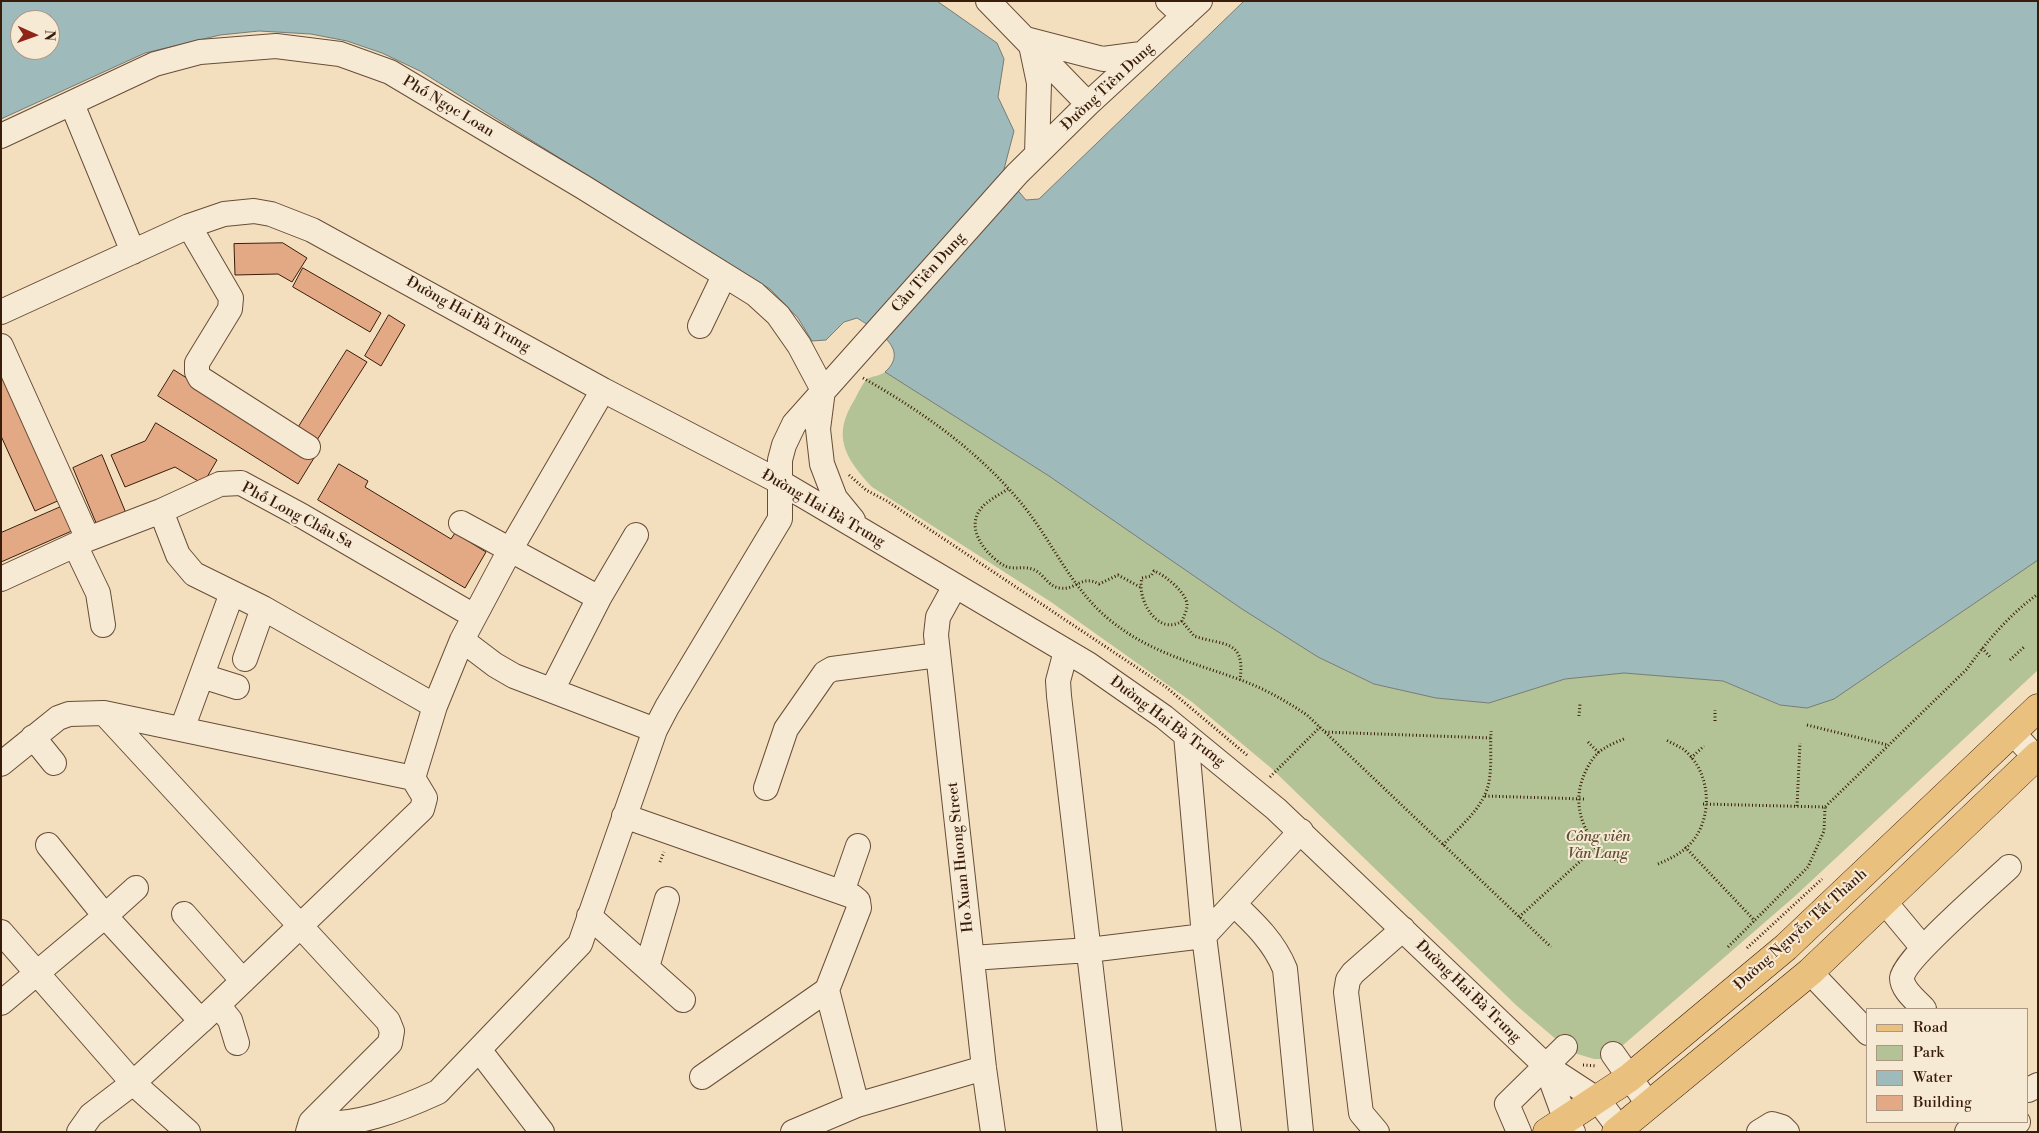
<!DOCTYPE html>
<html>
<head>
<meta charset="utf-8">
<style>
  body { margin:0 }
  #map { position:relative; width:2039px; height:1133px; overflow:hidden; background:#f3dfbe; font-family:"Libre Bodoni",serif }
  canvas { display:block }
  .frame { position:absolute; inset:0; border:2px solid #391c0a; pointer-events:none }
  .legend { position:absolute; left:1866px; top:1008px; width:162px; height:115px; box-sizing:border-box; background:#f7ead5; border:1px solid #ab9884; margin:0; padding:6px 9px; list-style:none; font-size:15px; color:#391c0a }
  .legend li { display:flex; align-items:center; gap:10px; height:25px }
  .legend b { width:25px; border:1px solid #ab9884 }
  .north { position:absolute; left:10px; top:10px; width:50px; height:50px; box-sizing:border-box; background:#f7ead5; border:1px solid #ab9884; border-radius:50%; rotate:92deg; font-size:14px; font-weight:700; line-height:20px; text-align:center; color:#391c0a }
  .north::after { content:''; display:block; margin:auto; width:18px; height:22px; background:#8f2418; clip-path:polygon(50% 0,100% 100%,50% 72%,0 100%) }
</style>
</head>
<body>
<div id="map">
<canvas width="2039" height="1133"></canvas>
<div class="frame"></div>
<ul class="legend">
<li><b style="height:6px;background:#eac07f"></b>Road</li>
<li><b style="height:14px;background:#b4c396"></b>Park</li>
<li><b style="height:14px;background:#9fbabb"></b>Water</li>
<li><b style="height:14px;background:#e3a985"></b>Building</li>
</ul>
<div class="north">N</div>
</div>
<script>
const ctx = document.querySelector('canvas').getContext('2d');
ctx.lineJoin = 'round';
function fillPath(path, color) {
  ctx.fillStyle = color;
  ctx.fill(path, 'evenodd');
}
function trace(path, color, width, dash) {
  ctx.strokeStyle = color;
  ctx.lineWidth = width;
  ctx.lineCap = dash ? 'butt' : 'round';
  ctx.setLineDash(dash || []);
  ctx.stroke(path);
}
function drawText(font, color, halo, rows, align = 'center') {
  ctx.font = font + ' "Libre Bodoni",serif';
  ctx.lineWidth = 4;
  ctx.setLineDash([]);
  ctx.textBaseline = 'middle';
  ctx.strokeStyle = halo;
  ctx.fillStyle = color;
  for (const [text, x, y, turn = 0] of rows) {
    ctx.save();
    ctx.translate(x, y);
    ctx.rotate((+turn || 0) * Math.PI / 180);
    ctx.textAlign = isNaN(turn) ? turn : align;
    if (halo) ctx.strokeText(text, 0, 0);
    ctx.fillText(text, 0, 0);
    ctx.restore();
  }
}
const green = new Path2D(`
  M885 372 1049 476 1242 609 1318 657 1374 684 1436 698 1489 703 1565 679 1624 673 1723 681 1779 705 1807 708 1834 699 2038 560V670L1794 897 1607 1059H1594L1571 1052 1517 1006 1271 768 1192 702 1051 602 872 487C845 458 831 436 855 399 858 393 862 384 867 379 872 376 880 376 885 372Z`);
const water = new Path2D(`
  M1 1H937L997 43 1004 59 998 97 1014 131 1003 173 1026 200 1039 199 1244 1H2038V560L1834 699 1807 708 1780 705 1723 681 1624 673 1565 679 1489 703 1436 698 1374 684 1318 657 1242 609 1049 476 885 372C911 349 876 330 857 318L844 322 826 340 812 341 798 318 770 289 420 71 382 53 347 41 311 34 259 31 220 35 145 53 1 119ZM20 20H50V50H20Z`);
const building = new Path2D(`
  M283 243 307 258 292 282 278 274 235 275 234 244Z
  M303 268 381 313 370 332 293 287Z
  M389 315 405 325 381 366 365 356Z
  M347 350 367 362 317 440 298 428Z
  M174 370 314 458 298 484 158 396Z
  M1 375 62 499 35 511 1 436Z
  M156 423 217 460 203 484 175 467 125 487 111 455 145 441Z
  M102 455 128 518 99 530 73 468Z
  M339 464 368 481 365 487 451 539 455 533 486 552 465 588 318 500Z
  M63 506 74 530 1 562V533Z`);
const path = new Path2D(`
  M863 378C923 412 977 450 1022 504 1053 542 1071 589 1111 621 1151 653 1194 663 1241 680 1265 689 1286 701 1307 715L1551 947
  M849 475 866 490 887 501 1166 687 1248 756
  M1008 489C999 495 986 501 980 510 965 530 988 557 1005 566 1013 570 1024 566 1032 569 1043 572 1047 586 1059 588 1076 591 1081 574 1099 584L1118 575 1140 587
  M1182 621C1158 637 1136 599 1142 578L1151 576 1154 571C1165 575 1187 593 1187 605 1187 610 1184 616 1182 621L1194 636C1222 646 1246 638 1240 680
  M1982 648 1991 658
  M2010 660 2024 647
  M1579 716 1580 704
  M1715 721V710
  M1807 725 1888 745
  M1325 732 1491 738
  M1588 742 1599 753
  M1691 758 1704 746
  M1270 777 1320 727
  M1485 796 1584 799
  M1703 804 1825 807 1967 669C1987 641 2010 614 2038 594
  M1797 806 1800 743
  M1443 845C1460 826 1484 808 1489 782 1492 765 1490 748 1491 731
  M1685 847 1755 921
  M660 862 664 852
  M1622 863C1588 848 1569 810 1584 775 1588 765 1595 753 1605 748 1611 744 1619 741 1626 738
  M1658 864C1670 859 1682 853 1691 843 1714 817 1711 771 1683 749 1678 746 1672 743 1666 740
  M1519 917 1597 846
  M1728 947 1808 867 1824 831 1825 807
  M1747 948 1822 879
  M1583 1065 1597 1066`);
const minor = new Path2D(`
  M988 1 1088 104
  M1168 1 1184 16
  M1026 39 1103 59 1141 54
  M1031 45 1039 83 1037 154
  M72 104 133 252
  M1 136 155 64 200 52 276 46 340 54 390 72 583 187 755 294 778 315 799 345 823 390 818 429 822 464 835 498 853 520
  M189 226 231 298 230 309 197 363V372L200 378 308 447
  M1 312 189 226 224 214 254 211 271 214 312 230 603 390 780 482 1088 664 1164 717 1276 809 1546 1066 1598 1100 1622 1132
  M700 326 724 276
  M1 346 88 539
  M161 511 178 555 194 574 263 608 435 706
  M461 523 599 598 636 535
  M75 545 98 593 103 625
  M1 579 88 539 161 511 220 484 241 483 302 516 474 616
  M955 586 938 617 936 635 984 1068 993 1132
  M462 640 495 665 514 676 655 730
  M1066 651 1058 681 1059 696 1110 1132
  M245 659 263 608
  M202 676 237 687
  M552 690 599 598
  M104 713 413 778
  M182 729 232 593
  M2012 732 2038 760
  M1186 735 1204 936 1229 1132
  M33 737 54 763
  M1 764 58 718 69 714 104 713 388 1021 392 1031 390 1043 311 1122 308 1132
  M766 788 786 729 825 673 832 669 938 655
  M624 816 852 896 858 901 859 908 827 990 857 1105
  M48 845 105 916 201 1021 133 1083 91 1115 79 1132
  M842 892 858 846
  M1884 901 1923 948
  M1234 904C1255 924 1274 942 1285 969L1301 1132
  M184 914 243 981
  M589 916 683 1000
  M1 932 133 1083 188 1132
  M972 958 1089 950 1204 936 1301 831
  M647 967 667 899
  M1810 972 1868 1033
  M1 1003 105 916 136 888
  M218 1005 230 1020 237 1043
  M1924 1009C1917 1001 1902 990 1902 978 1904 959 1991 884 2009 867
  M201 1021 422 809 425 798 413 778 435 706 462 640 510 550 603 390
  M480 1051 542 1132
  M1613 1054 1649 1105
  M1546 1066 1566 1121 1573 1132
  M702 1077 827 990
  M2028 1090 2038 1085
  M311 1122C352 1129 401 1109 438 1092L580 944 655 730 667 707 780 519V460L784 445 794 424 1017 174 1088 104 1200 1
  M793 1132 857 1105 984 1068
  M1377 1132 1361 1113 1346 992 1348 980 1353 973 1403 929
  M1519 1132 1507 1104 1565 1047
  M1759 1132 1772 1124 1782 1127 1787 1132
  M1967 1132 2018 1122`);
const major = new Path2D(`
  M1547 1132 1629 1078 1786 947 2038 708
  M1616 1132 1810 972 2038 755`);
const streetNames = [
  ["Đường Tiên Dung",1108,87,-43],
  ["Phố Ngọc Loan",448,107,31],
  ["Cầu Tiên Dung",929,273,-48],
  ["Đường Hai Bà Trưng",468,315,29],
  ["Đường Hai Bà Trưng",823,509,30],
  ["Phố Long Châu Sa",297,516,28],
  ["Đường Hai Bà Trưng",1167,722,37],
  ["Ho Xuan Huong Street",961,857,-96],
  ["Đường Nguyễn Tất Thành",1801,930,-42],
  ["Đường Hai Bà Trưng",1468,992,44]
];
const parkNames = [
  ["Công viên",1598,837],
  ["Văn Lang",1598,854]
];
fillPath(green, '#b4c396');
fillPath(water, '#9fbabb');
trace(water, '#767b74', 1);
fillPath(building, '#e3a985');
trace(building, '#391c0a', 1);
trace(minor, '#684d37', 26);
trace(major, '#391c0a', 29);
trace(path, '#391c0a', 3, [1, 2.5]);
trace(minor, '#f7ead5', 24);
trace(major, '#eac07f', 28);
drawText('15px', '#391c0a', '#f7ead5', streetNames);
drawText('italic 15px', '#5e4e34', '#f7ead5', parkNames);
</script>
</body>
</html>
